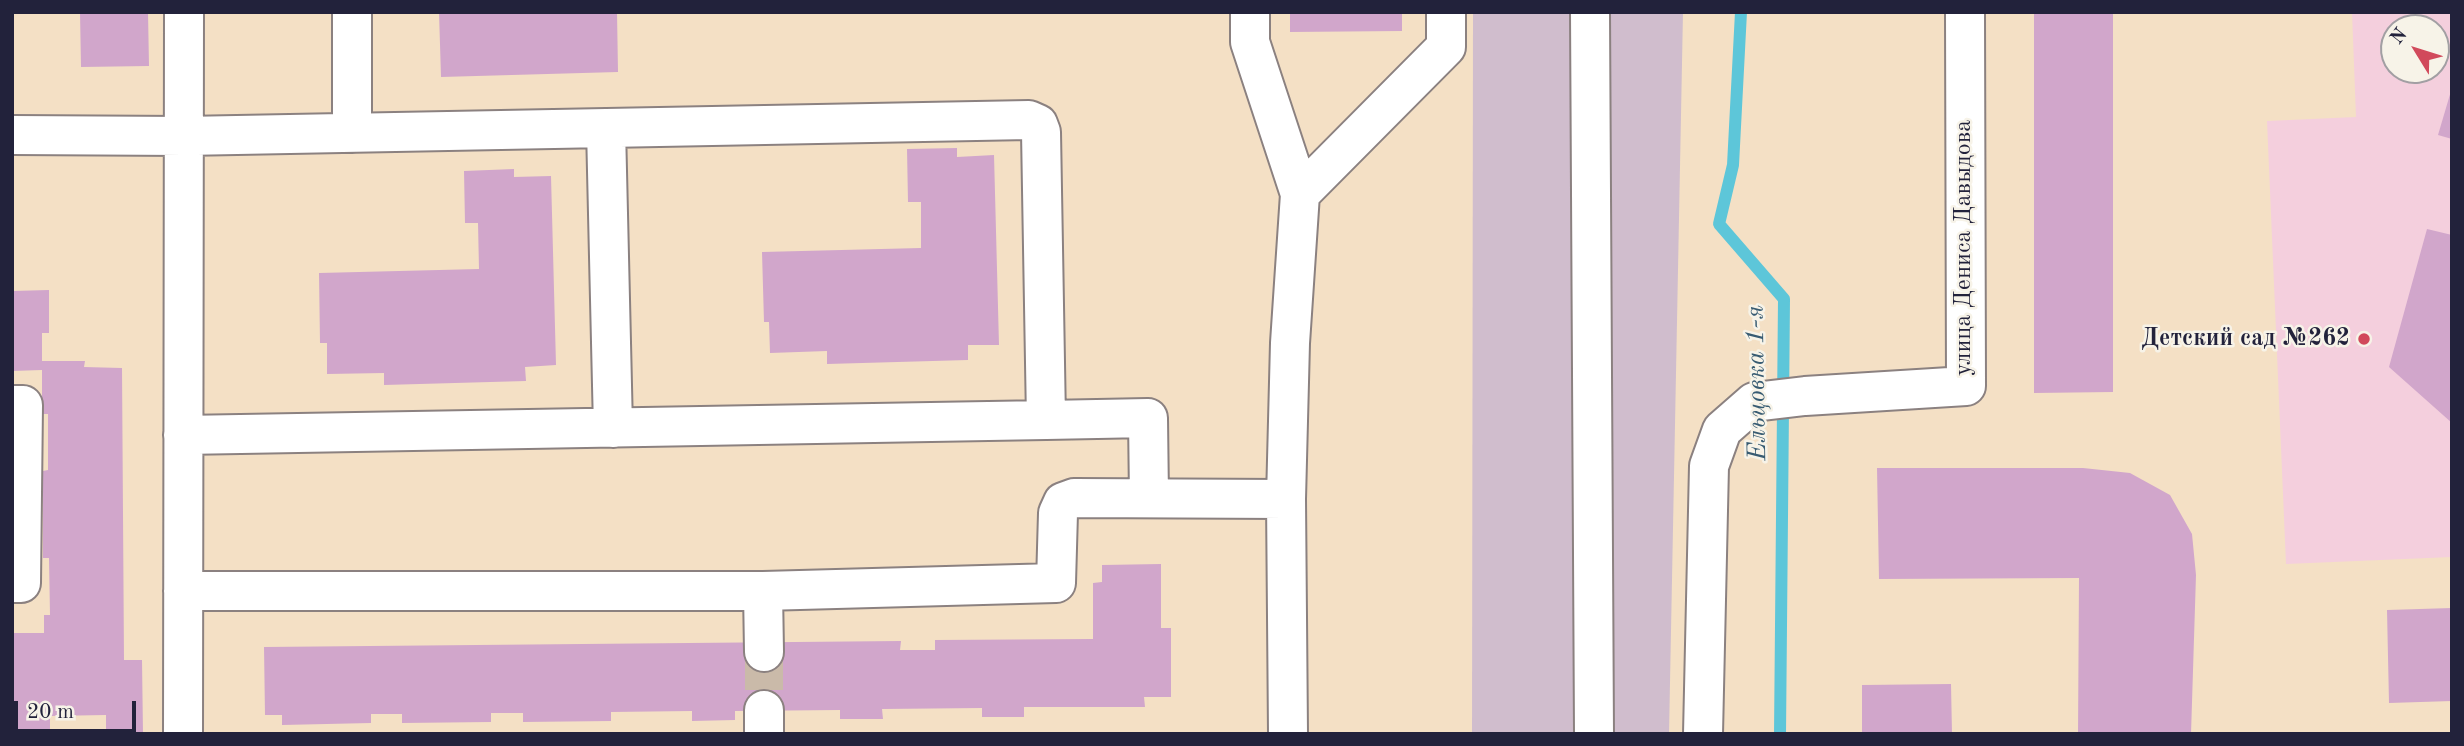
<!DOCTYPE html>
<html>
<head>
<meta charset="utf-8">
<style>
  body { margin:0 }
  #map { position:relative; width:2464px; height:746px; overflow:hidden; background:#f4e0c5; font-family:"Old Standard TT",serif }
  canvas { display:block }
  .frame { position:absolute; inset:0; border:14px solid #22223b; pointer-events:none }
  .north { position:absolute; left:2380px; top:14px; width:70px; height:70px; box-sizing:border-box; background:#f7f3e8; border:2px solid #a29fa3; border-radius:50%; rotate:308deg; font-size:19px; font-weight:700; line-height:28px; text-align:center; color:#22223b }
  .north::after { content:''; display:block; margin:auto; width:24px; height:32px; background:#d1495b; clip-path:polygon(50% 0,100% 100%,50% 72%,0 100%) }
  .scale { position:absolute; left:14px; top:701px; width:122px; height:32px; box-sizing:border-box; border:4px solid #22223b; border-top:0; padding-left:9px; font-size:21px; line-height:24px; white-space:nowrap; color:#22223b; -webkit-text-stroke:5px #f7f3e8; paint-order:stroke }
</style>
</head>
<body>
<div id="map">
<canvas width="2464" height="746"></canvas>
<div class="frame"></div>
<div class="north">N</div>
<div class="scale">20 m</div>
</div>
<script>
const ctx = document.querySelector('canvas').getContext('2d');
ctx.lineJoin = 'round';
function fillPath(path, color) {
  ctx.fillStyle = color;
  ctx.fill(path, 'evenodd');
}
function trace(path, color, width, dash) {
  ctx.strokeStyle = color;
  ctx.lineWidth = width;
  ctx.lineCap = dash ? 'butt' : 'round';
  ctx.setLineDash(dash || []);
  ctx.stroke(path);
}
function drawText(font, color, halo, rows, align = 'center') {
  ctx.font = font + ' "Old Standard TT",serif';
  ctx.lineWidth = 5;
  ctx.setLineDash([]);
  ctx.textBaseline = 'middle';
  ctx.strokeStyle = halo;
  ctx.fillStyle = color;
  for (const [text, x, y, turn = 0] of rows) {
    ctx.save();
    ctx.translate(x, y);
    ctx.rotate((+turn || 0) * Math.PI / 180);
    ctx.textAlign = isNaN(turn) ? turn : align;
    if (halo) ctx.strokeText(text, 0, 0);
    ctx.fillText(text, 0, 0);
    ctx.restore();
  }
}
const built = new Path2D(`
  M2352 12H2452V557L2286 564 2267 121 2356 117ZM2394 28H2436V70H2394Z`);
const industrial = new Path2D(`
  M1473 12H1683L1669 734H1472Z`);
const stream = new Path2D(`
  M1741 12 1733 165 1719 224 1784 299 1780 734`);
const building = new Path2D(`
  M80 12H148L149 66 81 67Z
  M439 12H617L618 72 441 77Z
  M1290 12H1402V31L1290 32Z
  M2034 12H2113V392L2034 393Z
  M2451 91H2452V139L2438 135Z
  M957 148V157L994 155 999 345H968V360L827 364V351L770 353 769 322H764L762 252 921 248V202H908L907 149Z
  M514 169V177L551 176 556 365 525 367 526 381 384 385V373L327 374V343H320L319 273 479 269 478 223H465L464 171Z
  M2427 229 2452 235V423L2389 367Z
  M49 290V333H42V361H85L84 367 122 368 124 660H142L143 734H106V715L50 716V734H12V633H44V615H50L49 558H43V471L48 470V414H42V370L12 371V291Z
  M1877 468H2083L2130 473 2170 495 2192 534 2196 575 2191 734H2078L2079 578 1879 579Z
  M1161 564V628H1171V697H1144L1145 707H1024V717H982V708L882 709 883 719H840V710L735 711V720L692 721V711L611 712V721L523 722V713H491V722L402 723V714H371V723L282 725V715H265L264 647 901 641 900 650H935V640L1093 639V583L1102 582V565Z
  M2452 608V701L2389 703 2387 610Z
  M1951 684 1952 734H1862V685Z`);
const minorTunnel = new Path2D(`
  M764 652V710`);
const minor = new Path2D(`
  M352 12V133
  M1250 12V42L1300 194 1290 343 1286 499 1288 734
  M1590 12 1594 734
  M606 128 613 428
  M12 135 184 136 1029 120 1038 124 1041 132 1046 420 183 435
  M1300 194 1446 47V12
  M12 405H23L21 583H12
  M1046 420 1148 418 1149 498
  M183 591H763
  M764 652 763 591 1056 583 1058 513 1063 502 1074 498 1286 499
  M764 710V734
  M183 734 184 12
  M1703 734 1709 466 1722 430 1754 402 1805 396 1966 386 1965 12`);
const markers = [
  [2364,339,7,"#d1495b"]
];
const streetNames = [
  ["улица Дениса Давыдова",1964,248,-90]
];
const poiNames = [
  ["Детский сад №262",2350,339]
];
const waterNames = [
  ["Ельцовка 1-я",1757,383,-91]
];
fillPath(built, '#f4cfdd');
fillPath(industrial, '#d0bdcd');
trace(stream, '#5dc6d9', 12);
fillPath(building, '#d1a6cb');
trace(minorTunnel, '#cabaa9', 38, [38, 19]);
trace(minor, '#8b8180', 42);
trace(minor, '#fff', 38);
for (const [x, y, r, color] of markers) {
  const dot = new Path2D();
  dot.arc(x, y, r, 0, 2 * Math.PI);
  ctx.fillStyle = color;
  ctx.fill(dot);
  trace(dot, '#f7f3e8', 2.5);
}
drawText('24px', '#22223b', '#f7f3e8', streetNames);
drawText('bold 24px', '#22223b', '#f7f3e8', poiNames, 'right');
drawText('italic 26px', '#375b72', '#f7f3e8', waterNames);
</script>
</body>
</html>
